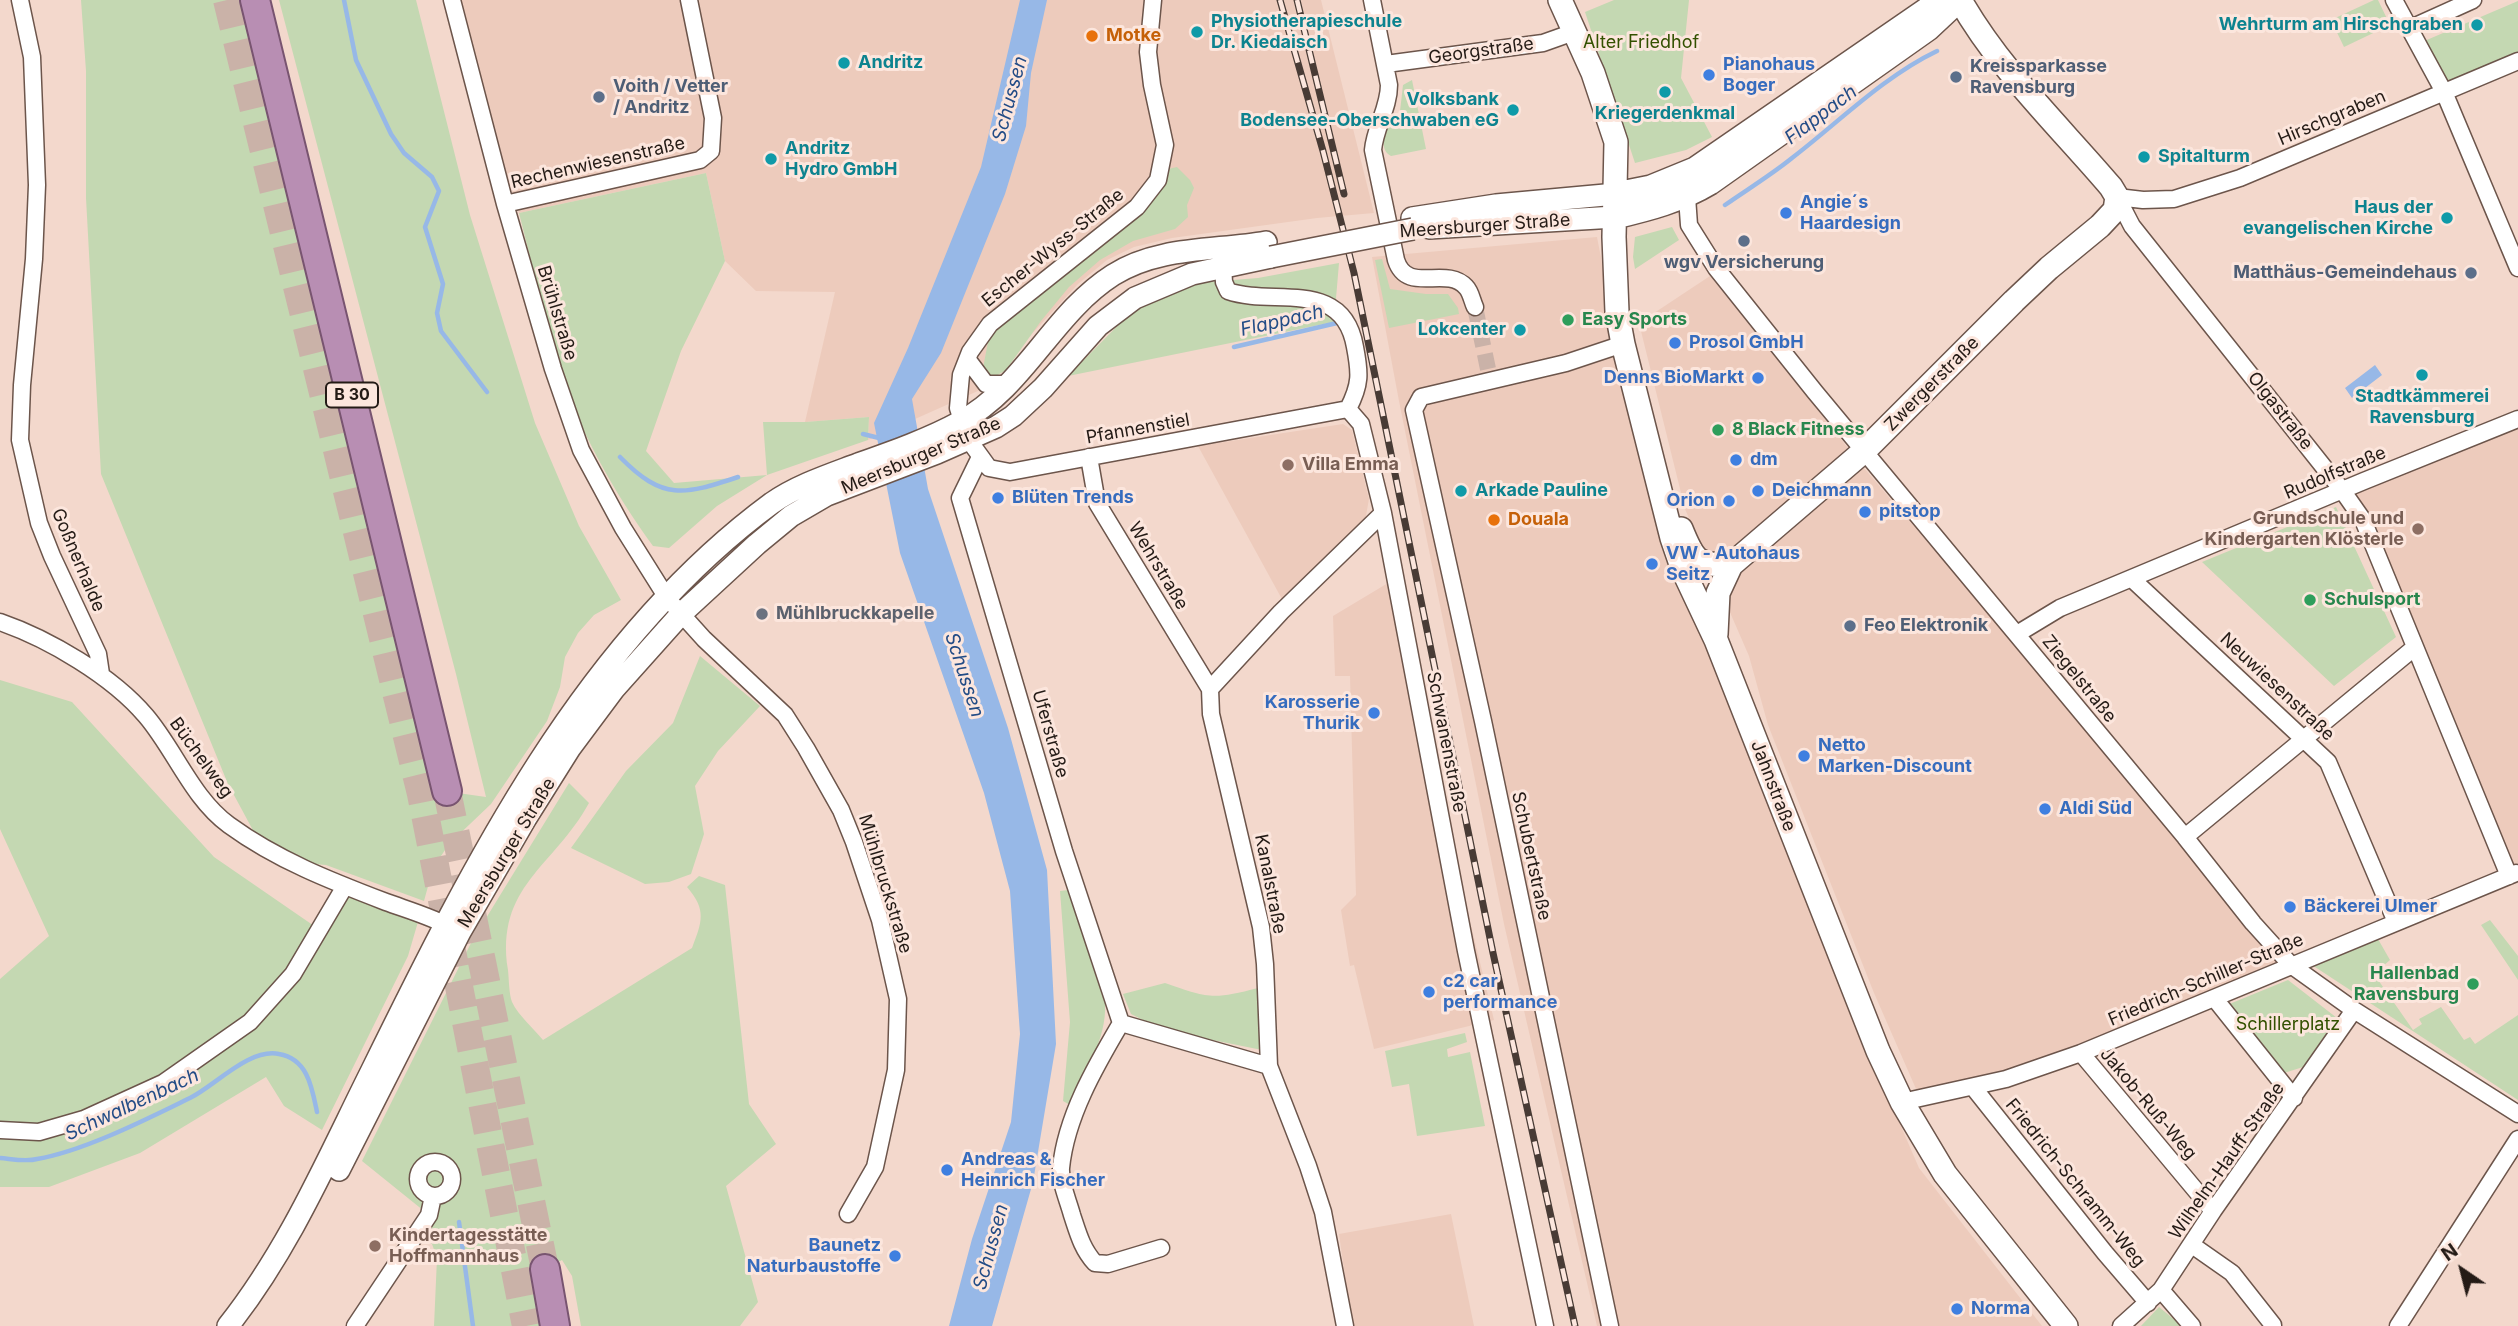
<!DOCTYPE html>
<html>
<head>
<meta charset="utf-8">
<style>
  body { margin:0 }
  #map { position:relative; width:2518px; height:1326px; overflow:hidden; background:#f3d8cc; font-family:Inter,sans-serif }
  canvas { display:block }
  .north { position:absolute; left:2427px; top:1235px; width:70px; height:70px; -webkit-text-stroke:5px #fce6dd; paint-order:stroke; rotate:325deg; font-size:19px; font-weight:700; line-height:28px; text-align:center; color:#241b16 }
  .north::after { content:''; display:block; margin:auto; width:24px; height:32px; background:#241b16; clip-path:polygon(50% 0,100% 100%,50% 72%,0 100%) }
</style>
</head>
<body>
<div id="map">
<canvas width="2518" height="1326"></canvas>
<div class="north">N</div>
</div>
<script>
const ctx = document.querySelector('canvas').getContext('2d');
ctx.lineJoin = 'round';
function fillPath(path, color) {
  ctx.fillStyle = color;
  ctx.fill(path, 'evenodd');
}
function trace(path, color, width, dash) {
  ctx.strokeStyle = color;
  ctx.lineWidth = width;
  ctx.lineCap = dash ? 'butt' : 'round';
  ctx.setLineDash(dash || []);
  ctx.stroke(path);
}
function drawText(font, color, halo, rows, align = 'center') {
  ctx.font = font + ' Inter,sans-serif';
  ctx.lineWidth = 6;
  ctx.setLineDash([]);
  ctx.textBaseline = 'middle';
  ctx.strokeStyle = halo;
  ctx.fillStyle = color;
  for (const [text, x, y, turn = 0] of rows) {
    ctx.save();
    ctx.translate(x, y);
    ctx.rotate((+turn || 0) * Math.PI / 180);
    ctx.textAlign = isNaN(turn) ? turn : align;
    if (halo) ctx.strokeText(text, 0, 0);
    ctx.fillText(text, 0, 0);
    ctx.restore();
  }
}
const built = new Path2D(`
  M452 0H1321L1374 213 1317 218 1172 238 1134 247 1107 260 1078 284 980 390 868 440 869 417 805 422 835 292 756 291 725 261 706 173 519 213Z
  M1597 237 1619 351 1659 521 1830 963 1919 1168 2042 1326H1597L1504 924 1399 401 1372 257Z
  M1710 276 1864 468 2289 965 2081 1053 1920 1098 1874 993 1768 725 1749 656 1685 509 1639 323Z
  M2518 419V872L2509 876 2342 490Z
  M1343 424 1352 430 1369 499 1365 521 1283 601 1198 446Z
  M1388 583 1494 1020 1374 1049 1354 965 1350 966 1341 910 1356 895 1350 676H1335L1333 616Z
  M1451 1214 1474 1326H1352L1339 1234Z`);
const green = new Path2D(`
  M81 0H243L437 790 486 797 456 674 279 0H416L470 215 535 423 579 526 621 600 594 615 578 633 565 657 560 687 547 721 491 804 449 844 433 868 424 901 326 865 288 862 262 847 228 784 101 474 86 198V71Z
  M1614 0H1689L1681 78 1712 137 1686 150 1635 163 1585 12Z
  M2374 0H2378L2390 25 2344 47 2331 20Z
  M2518 1V57L2446 88 2422 42Z
  M1412 80 1426 149 1391 156C1378 149 1386 133 1389 122L1399 120 1403 85Z
  M1177 167 1190 180 1194 188 1187 205 1188 217 1175 229 1133 241 1100 260 1069 287 1041 321 1006 370 996 376 988 375 983 368 988 342 1005 319 1128 224 1158 195 1168 169Z
  M706 173 725 261 681 351 646 451 674 483 767 475 763 422H805L869 417 868 440 767 475 717 506 669 548 653 546C615 494 577 427 558 365 543 315 532 264 519 213Z
  M1672 227 1679 240 1635 269 1633 257 1635 237Z
  M1382 259 1390 289 1426 294H1448L1458 308 1459 314 1389 328 1375 260Z
  M1339 263 1334 322 1068 376 1137 306 1183 284 1258 278Z
  M2336 507 2396 637 2334 686 2202 562Z
  M700 656 760 706 718 751 695 786 704 834 691 874 669 882 645 884 571 848 626 771 673 723Z
  M0 680 72 702 214 857 320 930 345 886 420 915 408 956 322 1130 284 1106 266 1077 140 1153 49 1187H0V979L49 936 0 829Z
  M569 783 589 803C554 867 495 886 508 970 509 980 509 994 512 1002 518 1015 534 1029 543 1040L692 948C702 922 707 910 687 887L699 876 725 885 749 1104 776 1144 726 1186 758 1302 740 1326H581L572 1276 562 1260 534 1276 543 1326H434L437 1258 432 1244 417 1235 429 1215 362 1161 472 941Z
  M1068 890 1105 1004C1107 1039 1084 1073 1070 1105L1063 1101 1070 1022 1060 891Z
  M2490 920 2518 956V980L2481 925Z
  M2378 939 2390 960 2374 974 2413 1030 2422 1024 2419 1019 2441 1007 2464 1040 2470 1037 2475 1044 2518 1015V1100L2312 965Z
  M2288 980 2337 1018 2303 1067 2281 1074 2227 1005Z
  M1165 983C1208 998 1212 1000 1258 988L1262 1050 1163 1030 1131 1014 1123 994Z
  M1465 1033 1467 1042 1447 1049 1448 1057 1470 1052 1485 1126 1417 1136 1409 1084 1392 1087 1385 1051Z
  M2159 1307 2182 1326H2141Z`);
const water = new Path2D(`
  M1020 0H1047L1031 73 1026 126 1005 194 941 353 912 399 928 489 1008 728 1047 870 1056 1044 1033 1182 992 1326H949L972 1239 1011 1122 1020 1034 1010 891 984 793 900 553 874 423 908 348 981 167Z
  M2375 365 2382 375 2352 398 2345 388Z`);
const stream = new Path2D(`
  M344 0 356 60 391 134 404 153 432 177 439 191 425 227 443 284 437 313 441 331 487 392
  M1725 205C1748 189 1771 175 1792 158 1839 122 1883 77 1937 51
  M1234 347 1337 323
  M863 434 879 438
  M620 457C663 501 684 495 738 477
  M0 1158C12 1159 26 1162 37 1159 84 1151 147 1119 190 1098 216 1085 249 1048 279 1054 308 1059 312 1088 317 1112
  M459 1222 473 1326`);
const minorTunnel = new Path2D(`
  M1475 307 1488 369`);
const trunkTunnel = new Path2D(`
  M227 0 421 794 526 1326
  M447 791 545 1269`);
const minor = new Path2D(`
  M20 0 32 57 37 185 34 259 22 385 20 440 39 523 52 556 98 654 101 674
  M452 0 505 204 553 369 581 450 623 528 667 598 704 639 785 715 806 748 841 810 854 842 880 920 898 999 896 1070 875 1167 848 1214
  M1153 0 1148 52 1152 85 1165 145 1158 180 1137 207 990 324 970 352 961 375 958 408 968 439 989 468 1010 472 1348 409
  M1372 0 1389 85C1389 108 1375 127 1373 150L1396 260C1407 295 1446 265 1466 287 1471 292 1472 301 1475 307
  M2394 0 2444 92 2518 268
  M2411 28 2473 0
  M1386 64 1543 43 1574 32
  M1687 197 1689 225 1716 268 1815 392 2185 837 2253 923 2291 965 2354 1010 2518 1114
  M2117 197 2132 226 2342 490 2363 520 2509 876
  M2117 197 2143 200 2174 199 2240 178 2518 61
  M505 204 700 160 711 151 713 118 689 0
  M1223 267 1224 282 1228 291C1273 307 1343 277 1355 347 1360 373 1361 384 1348 409
  M968 360 986 384H1010
  M1348 409 1361 424 1383 513 1466 951 1545 1326
  M980 457 960 498 1064 851 1121 1023C1095 1067 1066 1117 1061 1168 1060 1183 1068 1200 1072 1215 1078 1233 1082 1249 1095 1263L1108 1264 1161 1248
  M1089 457 1097 503 1210 689
  M2132 579 2328 762 2396 922
  M0 622C49 639 112 676 146 716 175 750 192 798 229 825 277 860 331 881 386 902 408 910 433 917 454 929
  M2017 634 2060 608 2364 481 2518 419
  M2185 837 2414 648
  M2215 999 2294 1098
  M1121 1023 1269 1066
  M2081 1053 2213 1211
  M1973 1087 2105 1253 2148 1303
  M1902 1102 2006 1079 2081 1053 2516 873
  M0 1130 39 1132 84 1119 163 1083 250 1022 293 974 345 886
  M418 1179a17 17 0 1 1 34 0a17 17 0 1 1-34 0Z
  M2192 1245 2232 1273 2273 1325
  M2161 1290 2192 1326
  M355 1326 429 1215 433 1196
  M1345 1326 1323 1212 1308 1166 1269 1066 1265 964 1261 927 1211 714 1210 689 1281 612 1383 513
  M1610 1326 1483 721 1414 410 1421 397 1566 363 1623 344
  M2121 1326 2161 1290 2213 1211 2354 1010
  M2398 1326 2518 1139`);
const tertiary = new Path2D(`
  M1412 218 1496 205 1616 194
  M1429 228 1615 217
  M339 1170 460 932 526 818 570 748 614 689 681 614 757 544 791 516 827 495 937 453 996 427 1013 416 1043 388 1098 326 1135 298 1192 274 1271 257
  M228 1326C289 1249 327 1160 371 1072 472 867 583 642 772 503 798 485 829 475 858 464 892 452 929 439 960 422 1025 387 1052 314 1113 275 1158 246 1216 251 1266 242`);
const secondary = new Path2D(`
  M1560 0 1593 73 1616 142 1614 237 1617 312 1623 344 1672 538 1683 570 1716 640 1878 1051 1902 1102 1945 1174 2066 1326
  M1616 194 1651 187 1695 169 1929 8 1956 0
  M1615 217C1649 209 1680 201 1710 183L1928 29 1959 0
  M1681 529C1694 561 1696 565 1731 565
  M1716 634 1718 593 1731 565 1864 451 2014 301 2049 268 2100 226 2115 210 2117 197 2111 187C2060 127 1999 69 1960 0`);
const trunk = new Path2D(`
  M255 0 447 791
  M545 1269 555 1326`);
const rail = new Path2D(`
  M1280 0 1323 151 1354 273 1493 953 1575 1326
  M1297 0 1344 194`);
const tertiaryBridge = new Path2D(`
  M1271 257 1413 229`);
const markers = [
  [2477,25,7,"#0f9aa8"],
  [1197,32,7,"#0f9aa8"],
  [1092,36,7,"#e8710a"],
  [844,63,7,"#0f9aa8"],
  [1709,75,7,"#3f7fe0"],
  [1956,77,7,"#5c6f8a"],
  [1665,92,7,"#0f9aa8"],
  [599,97,7,"#5c6f8a"],
  [1513,110,7,"#0f9aa8"],
  [2144,157,7,"#0f9aa8"],
  [771,159,7,"#0f9aa8"],
  [1786,213,7,"#3f7fe0"],
  [2447,218,7,"#0f9aa8"],
  [1744,241,7,"#5c6f8a"],
  [2471,273,7,"#5c6f8a"],
  [1568,320,7,"#2e9e5b"],
  [1520,330,7,"#0f9aa8"],
  [1675,343,7,"#3f7fe0"],
  [2422,375,7,"#0f9aa8"],
  [1758,378,7,"#3f7fe0"],
  [1718,430,7,"#2e9e5b"],
  [1736,460,7,"#3f7fe0"],
  [1288,465,7,"#8d6e63"],
  [1461,491,7,"#0f9aa8"],
  [1758,491,7,"#3f7fe0"],
  [998,498,7,"#3f7fe0"],
  [1729,501,7,"#3f7fe0"],
  [1865,512,7,"#3f7fe0"],
  [1494,520,7,"#e8710a"],
  [2418,529,7,"#8d6e63"],
  [1652,564,7,"#3f7fe0"],
  [2310,600,7,"#2e9e5b"],
  [762,614,7,"#6b7280"],
  [1850,626,7,"#5c6f8a"],
  [1374,713,7,"#3f7fe0"],
  [1804,756,7,"#3f7fe0"],
  [2045,809,7,"#3f7fe0"],
  [2290,907,7,"#3f7fe0"],
  [2473,984,7,"#2e9e5b"],
  [1429,992,7,"#3f7fe0"],
  [947,1170,7,"#3f7fe0"],
  [375,1246,7,"#8d6e63"],
  [895,1256,7,"#3f7fe0"],
  [1957,1309,7,"#3f7fe0"]
];
const shields = [
  [352,395,52]
];
const shieldNames = [
  ["B 30",352,395]
];
const cultureNames = [
  ["Physiotherapieschule",1211,22],
  ["Dr. Kiedaisch",1211,43],
  ["Wehrturm am Hirschgraben",2463,25,"right"],
  ["Andritz",858,63],
  ["Volksbank",1499,100,"right"],
  ["Bodensee-Oberschwaben eG",1499,121,"right"],
  ["Kriegerdenkmal",1665,114,"center"],
  ["Andritz",785,149],
  ["Hydro GmbH",785,170],
  ["Spitalturm",2158,157],
  ["Haus der",2433,208,"right"],
  ["evangelischen Kirche",2433,229,"right"],
  ["Lokcenter",1506,330,"right"],
  ["Stadtkämmerei",2422,397,"center"],
  ["Ravensburg",2422,418,"center"],
  ["Arkade Pauline",1475,491]
];
const foodNames = [
  ["Motke",1106,36],
  ["Douala",1508,520]
];
const parkNames = [
  ["Alter Friedhof",1641,43],
  ["Schillerplatz",2288,1025]
];
const streetNames = [
  ["Georgstraße",1481,51,-8],
  ["Hirschgraben",2332,118,-23],
  ["Rechenwiesenstraße",598,163,-13],
  ["Meersburger Straße",1485,226,-4],
  ["Escher-Wyss-Straße",1053,248,-39],
  ["Brühlstraße",557,313,73],
  ["Zwergerstraße",1932,384,-45],
  ["Olgastraße",2280,411,52],
  ["Pfannenstiel",1138,429,-10],
  ["Meersburger Straße",921,456,-23],
  ["Rudolfstraße",2335,473,-23],
  ["Goßnerhalde",78,560,67],
  ["Wehrstraße",1158,566,59],
  ["Ziegelstraße",2079,679,51],
  ["Neuwiesenstraße",2277,687,43],
  ["Uferstraße",1050,734,74],
  ["Schwanenstraße",1446,742,79],
  ["Büchelweg",201,758,54],
  ["Jahnstraße",1773,786,69],
  ["Meersburger Straße",507,853,-59],
  ["Schubertstraße",1531,856,78],
  ["Mühlbruckstraße",885,884,73],
  ["Kanalstraße",1270,884,79],
  ["Friedrich-Schiller-Straße",2206,980,-23],
  ["Jakob-Ruß-Weg",2148,1104,50],
  ["Wilhelm-Hauff-Straße",2227,1161,-55],
  ["Friedrich-Schramm-Weg",2075,1183,51]
];
const shopNames = [
  ["Pianohaus",1723,65],
  ["Boger",1723,86],
  ["Angie´s",1800,203],
  ["Haardesign",1800,224],
  ["Prosol GmbH",1689,343],
  ["Denns BioMarkt",1744,378,"right"],
  ["dm",1750,460],
  ["Deichmann",1772,491],
  ["Blüten Trends",1012,498],
  ["Orion",1715,501,"right"],
  ["pitstop",1879,512],
  ["VW - Autohaus",1666,554],
  ["Seitz",1666,575],
  ["Karosserie",1360,703,"right"],
  ["Thurik",1360,724,"right"],
  ["Netto",1818,746],
  ["Marken-Discount",1818,767],
  ["Aldi Süd",2059,809],
  ["Bäckerei Ulmer",2304,907],
  ["c2 car",1443,982],
  ["performance",1443,1003],
  ["Andreas &",961,1160],
  ["Heinrich Fischer",961,1181],
  ["Baunetz",881,1246,"right"],
  ["Naturbaustoffe",881,1267,"right"],
  ["Norma",1971,1309]
];
const serviceNames = [
  ["Kreissparkasse",1970,67],
  ["Ravensburg",1970,88],
  ["Voith / Vetter",613,87],
  ["/ Andritz",613,108],
  ["wgv Versicherung",1744,263,"center"],
  ["Matthäus-Gemeindehaus",2457,273,"right"],
  ["Feo Elektronik",1864,626]
];
const leisureNames = [
  ["Easy Sports",1582,320],
  ["8 Black Fitness",1732,430],
  ["Schulsport",2324,600],
  ["Hallenbad",2459,974,"right"],
  ["Ravensburg",2459,995,"right"]
];
const educationNames = [
  ["Villa Emma",1302,465],
  ["Grundschule und",2404,519,"right"],
  ["Kindergarten Klösterle",2404,540,"right"],
  ["Kindertagesstätte",389,1236],
  ["Hoffmannhaus",389,1257]
];
const worshipNames = [
  ["Mühlbruckkapelle",776,614]
];
const waterNames = [
  ["Schussen",1010,99,-75],
  ["Flappach",1821,115,-37],
  ["Flappach",1282,321,-13],
  ["Schussen",964,675,72],
  ["Schwalbenbach",132,1105,-25],
  ["Schussen",991,1247,-75]
];
fillPath(built, '#edcbbc');
fillPath(green, '#c4d8b2');
fillPath(water, '#97b8e7');
trace(stream, '#97b8e7', 4.5);
trace(minorTunnel, '#cab2a8', 16, [16, 8]);
trace(trunkTunnel, '#cab2a8', 28, [28, 14]);
trace(minor, '#6c554b', 19);
trace(tertiary, '#6c554b', 24);
trace(secondary, '#6c554b', 26);
trace(trunk, '#785470', 32);
trace(minor, '#fff', 16);
trace(tertiary, '#fff', 21);
trace(secondary, '#fff', 23);
trace(trunk, '#b88eb3', 28);
trace(rail, '#483b35', 7);
trace(rail, '#fce6dd', 4.5, [13]);
trace(tertiaryBridge, '#6c554b', 24, []);
trace(tertiaryBridge, '#fff', 21);
for (const [x, y, r, color] of markers) {
  const dot = new Path2D();
  dot.arc(x, y, r, 0, 2 * Math.PI);
  ctx.fillStyle = color;
  ctx.fill(dot);
  trace(dot, '#fce6dd', 2.5);
}
for (const [x, y, w] of shields) {
  const box = new Path2D();
  box.roundRect(x - w / 2, y - 12.5, w, 25, 5);
  ctx.fillStyle = '#fce6dd';
  ctx.fill(box);
  trace(box, '#241b16', 2);
}
drawText('bold 16px', '#241b16', null, shieldNames);
drawText('bold 18px', '#0d838f', '#fce6dd', cultureNames, 'left');
drawText('bold 18px', '#c56008', '#fce6dd', foodNames, 'left');
drawText('18px', '#335100', '#fce6dd', parkNames);
drawText('18px', '#241b16', '#fce6dd', streetNames);
drawText('bold 18px', '#366cbe', '#fce6dd', shopNames, 'left');
drawText('bold 18px', '#4e5e75', '#fce6dd', serviceNames, 'left');
drawText('bold 18px', '#27864d', '#fce6dd', leisureNames, 'left');
drawText('bold 18px', '#785e54', '#fce6dd', educationNames, 'left');
drawText('bold 18px', '#5b616d', '#fce6dd', worshipNames, 'left');
drawText('italic 19px', '#234c86', '#fce6dd', waterNames);
</script>
</body>
</html>
